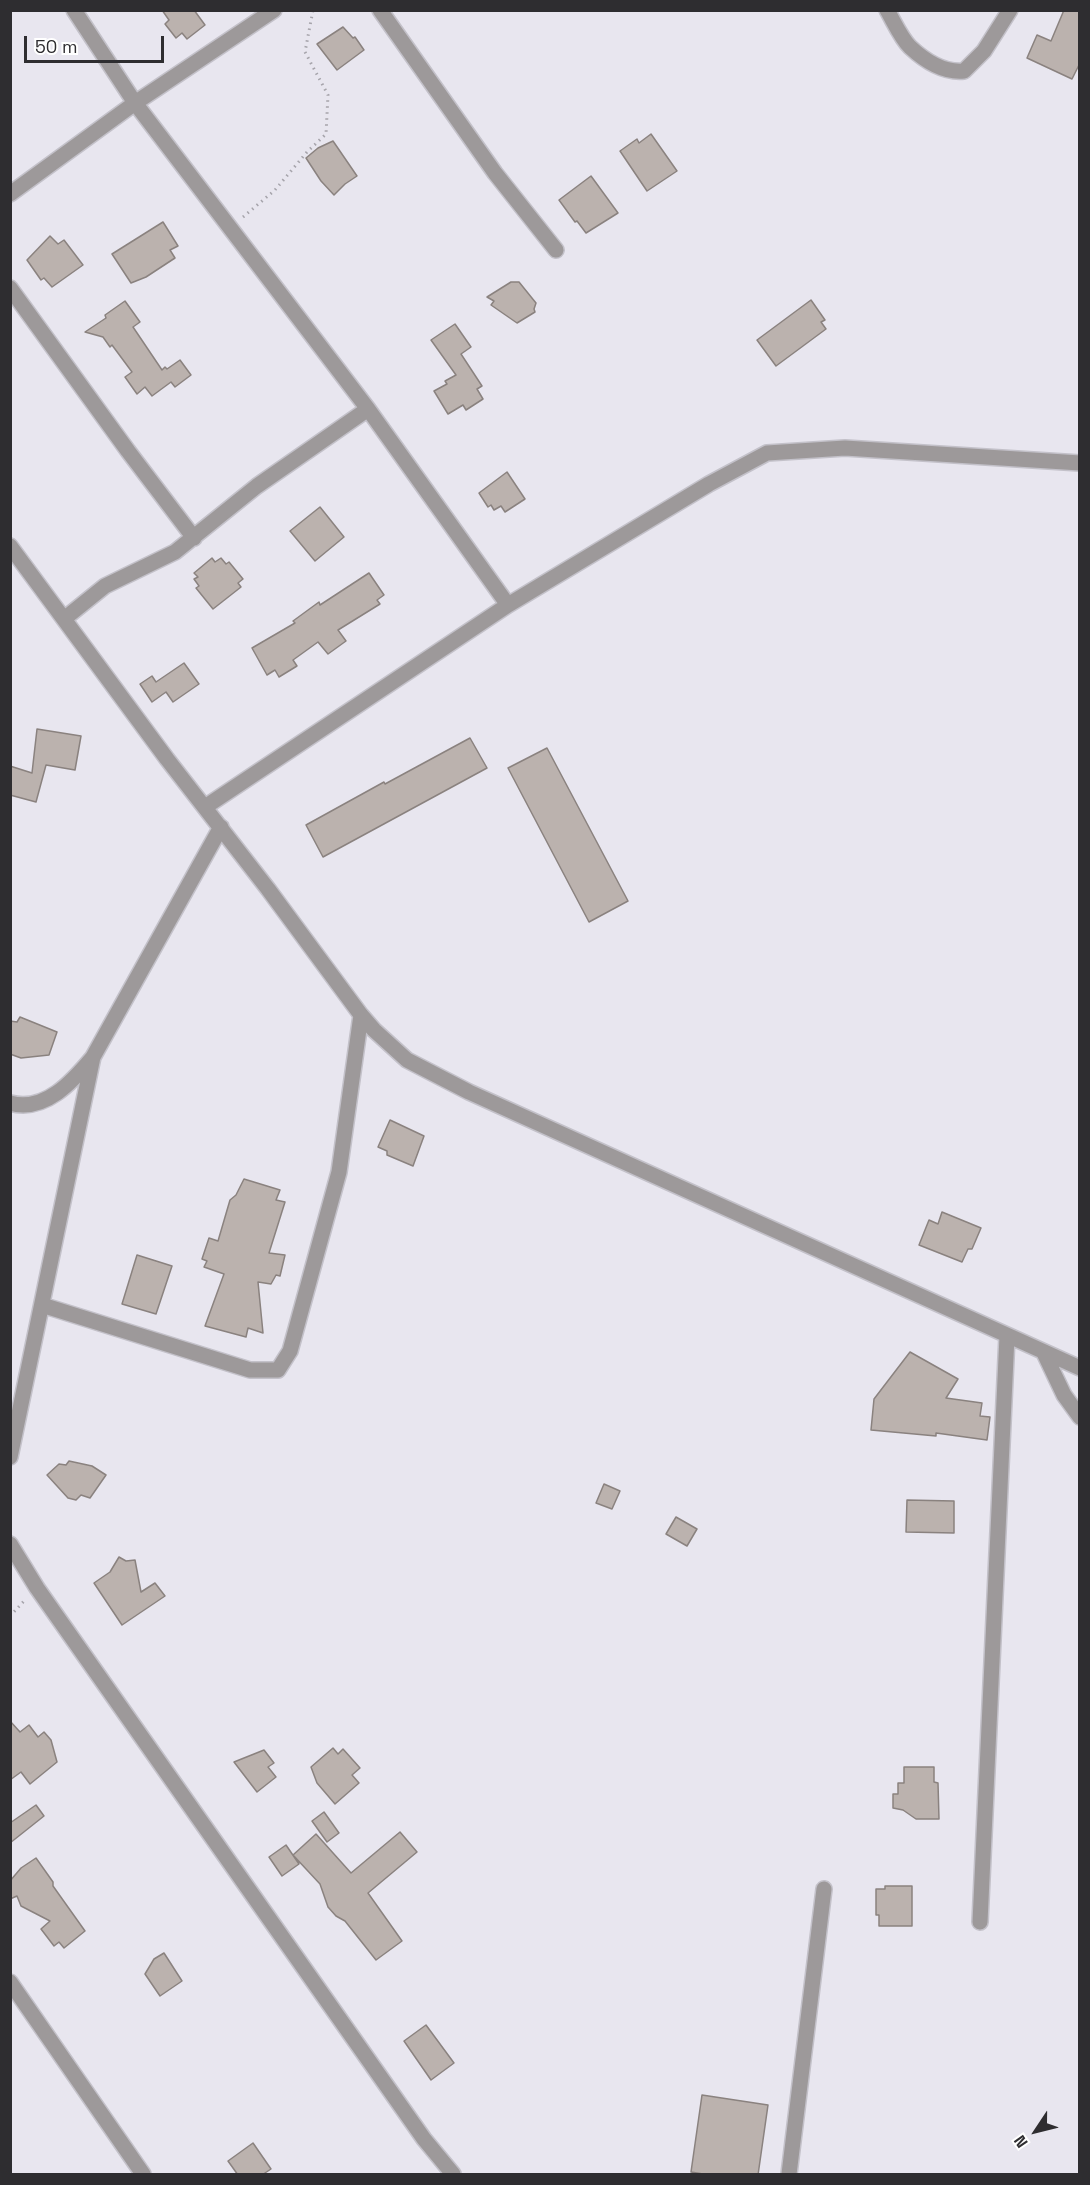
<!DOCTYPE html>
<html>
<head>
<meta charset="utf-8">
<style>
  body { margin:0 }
  #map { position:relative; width:1090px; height:2185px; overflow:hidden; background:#e8e6ef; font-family:"Space Grotesk",sans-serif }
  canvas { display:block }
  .frame { position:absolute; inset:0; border:12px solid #2e2d30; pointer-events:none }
  .north { position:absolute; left:1006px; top:2101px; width:60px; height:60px; -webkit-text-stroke:4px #fff; paint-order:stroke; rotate:235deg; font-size:16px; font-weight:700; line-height:24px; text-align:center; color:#2e2d30 }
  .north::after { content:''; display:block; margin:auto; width:21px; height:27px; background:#2e2d30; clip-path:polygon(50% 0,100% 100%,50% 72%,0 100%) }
  .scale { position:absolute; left:24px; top:36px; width:140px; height:27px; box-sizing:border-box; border:3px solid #2e2d30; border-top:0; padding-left:8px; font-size:18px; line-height:21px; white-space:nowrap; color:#2e2d30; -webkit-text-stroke:4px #fff; paint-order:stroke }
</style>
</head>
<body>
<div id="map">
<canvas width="1090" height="2185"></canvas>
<div class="frame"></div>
<div class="north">N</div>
<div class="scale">50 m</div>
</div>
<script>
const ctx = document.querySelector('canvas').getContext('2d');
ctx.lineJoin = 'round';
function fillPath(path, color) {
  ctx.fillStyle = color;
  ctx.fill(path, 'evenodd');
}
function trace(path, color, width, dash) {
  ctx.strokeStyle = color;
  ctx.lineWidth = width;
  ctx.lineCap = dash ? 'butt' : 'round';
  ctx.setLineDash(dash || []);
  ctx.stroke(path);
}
const building = new Path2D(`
  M162 10H194L205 25 187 39 182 33 176 38 165 24 169 20Z
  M1064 10H1080V63L1072 79 1027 58 1037 35 1051 41Z
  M343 27 353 38 355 37 364 50 337 70 317 44Z
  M651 134 677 171 647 191 620 151 637 139 639 143Z
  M333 141 357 176 345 184 334 195 321 181 306 158 318 148Z
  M591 176 618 213 586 233 577 221 575 222 559 200Z
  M163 222 178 246 170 250 175 258 146 277 131 283 112 254Z
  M50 236 58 244 64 240 83 265 52 287 44 278 41 280 27 260Z
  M511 282H519L536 303 534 309 535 312 517 323 491 305 494 301 487 297Z
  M811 300 825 320 821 322 826 329 776 366 757 340Z
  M125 301 140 322 133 327 162 370 165 367 167 369 180 360 191 375 175 387 171 382 152 396 145 387 137 394 125 377 132 372 112 345 110 347 103 337 85 332 106 318 105 315Z
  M455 324 471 347 461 354 482 386 477 389 483 399 466 410 463 405 448 414 434 391 447 384 445 381 456 375 431 340Z
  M507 472 525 499 505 512 501 506 494 510 491 505 488 507 479 493Z
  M320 507 344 537 315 561 290 531Z
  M212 558 215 562 221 558 226 564 229 562 243 579 238 583 241 587 213 609 196 588 199 586 194 579 198 577 194 573Z
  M369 573 384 595 377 600 380 604 338 630 346 641 328 654 318 642 293 660 297 666 279 677 275 670 267 675 252 648 295 623 293 621 319 602 320 605Z
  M184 663 199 684 173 702 166 692 152 702 140 684 152 676 156 682Z
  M37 729 81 736 75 770 46 765 36 802 10 795V766L32 773Z
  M470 738 487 768 323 857 306 825 384 782 385 784Z
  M547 748 628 901 589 922 508 768Z
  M20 1017 57 1032 49 1055 21 1058 10 1054V1021L17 1022Z
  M390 1120 424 1136 413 1166 387 1155V1151L378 1147Z
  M244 1179 280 1190 276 1200 285 1202 269 1253 285 1255 280 1276 276 1275 271 1284 258 1282 263 1333 248 1328 246 1337 205 1326 224 1274 204 1267 207 1261 202 1259 209 1238 218 1241 230 1200 236 1195Z
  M942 1212 981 1228 972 1249H968L962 1262 919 1245 929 1220 938 1224Z
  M137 1255 172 1266 156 1314 122 1304Z
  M910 1352 958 1379 946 1398 982 1403 980 1416 990 1417 987 1440 936 1433V1436L871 1430 874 1399Z
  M69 1461 92 1466 106 1475 90 1498 81 1495 76 1500 68 1498 47 1475 59 1464 66 1465Z
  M604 1484 620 1491 612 1509 596 1503Z
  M907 1500 954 1501V1533L906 1532Z
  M676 1517 697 1529 687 1546 666 1534Z
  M119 1557 126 1561 135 1560 141 1592 155 1583 165 1596 122 1625 94 1583 110 1572Z
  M10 1721 20 1732 29 1725 38 1737 44 1732 51 1740 57 1762 30 1784 21 1772 10 1780Z
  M333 1748 338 1754 343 1749 360 1768 352 1775 359 1783 335 1804 317 1783 311 1767Z
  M264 1750 274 1763 268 1767 276 1777 257 1792 234 1762Z
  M904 1767H934V1782L938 1783 939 1819H916L903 1810 893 1808V1794H898V1783H904Z
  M36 1805 44 1816 10 1843V1823Z
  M324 1812 339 1833 327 1842 312 1821Z
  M400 1832 417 1852 368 1893 402 1941 376 1960 345 1921 336 1916 328 1907 320 1884 293 1855 316 1834 351 1873Z
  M286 1845 299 1864 282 1876 269 1857Z
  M36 1858 53 1882V1886L85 1931 64 1948 59 1942 54 1946 41 1929 50 1921 21 1906 17 1896 10 1899V1881L21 1868Z
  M885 1886H912V1926H879V1915H876V1889H885Z
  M164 1953 182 1981 160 1996 145 1974 154 1959Z
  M426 2025 454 2063 431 2080 404 2041Z
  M702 2095 768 2105 758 2175H709L691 2172Z
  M253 2143 271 2169 262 2175H238L228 2161Z`);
const path = new Path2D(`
  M243 217 275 190 307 152 326 134 328 95 305 52 313 10
  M10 1616 25 1600`);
const minor = new Path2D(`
  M74 10 135 103 368 409 508 605
  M380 10 495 173 556 250
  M887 10C894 22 901 38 910 47 925 61 944 73 964 71L984 51 1010 10
  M10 194 135 103 274 10
  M10 288 128 451 194 538
  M10 546 167 759 268 889 361 1015 374 1030 407 1060 469 1092 1080 1368
  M64 619 105 586 175 552 257 486 368 409
  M205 807 508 605 709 484 767 453 845 448 1080 463
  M10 1103C45 1113 73 1081 93 1057L221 827
  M42 1305 250 1370H278L290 1351 339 1172 361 1015
  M1044 1353 1064 1395 1080 1417
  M10 1457 93 1057
  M10 1544 37 1588 424 2139 453 2174
  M980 1922 1007 1336
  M10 1982 143 2174
  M789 2174 824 1889`);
fillPath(building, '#bbb2ae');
trace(building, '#8a827f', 1.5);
trace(minor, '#c3c1c9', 18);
trace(path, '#a6a4ab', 3, [1.5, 4.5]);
trace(minor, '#9d999a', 15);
</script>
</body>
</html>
